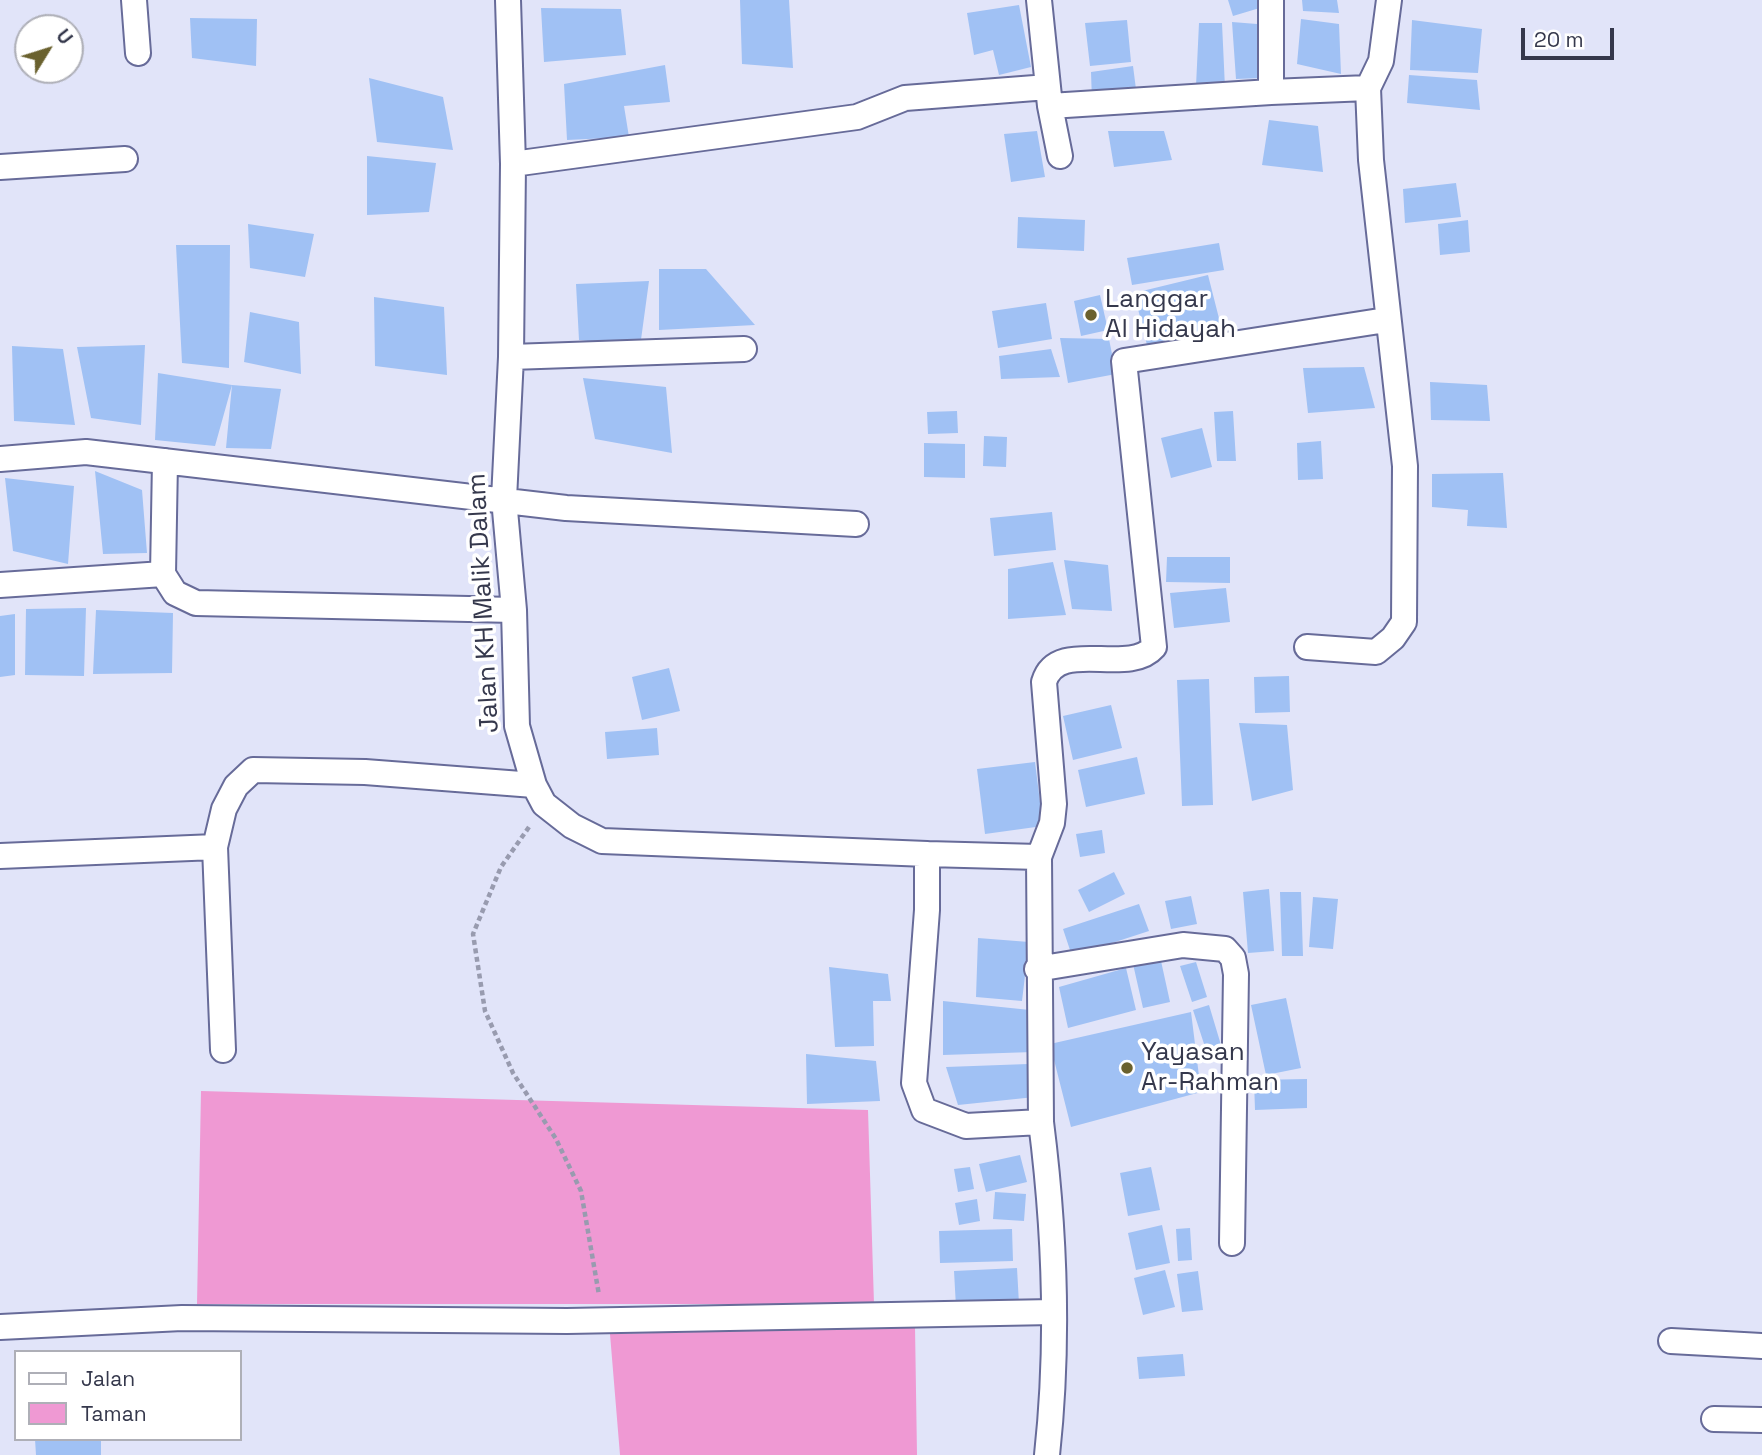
<!DOCTYPE html>
<html>
<head>
<meta charset="utf-8">
<style>
  body { margin:0 }
  #map { position:relative; width:1762px; height:1455px; overflow:hidden; background:#e1e4f9; font-family:"Space Grotesk",sans-serif }
  canvas { display:block }
  .legend { position:absolute; left:14px; top:1350px; width:228px; height:91px; box-sizing:border-box; background:#fff; border:2px solid #aeafb7; margin:0; padding:9px 12px; list-style:none; font-size:21px; color:#35384c }
  .legend li { display:flex; align-items:center; gap:14px; height:35px }
  .legend b { width:35px; border:2px solid #aeafb7 }
  .north { position:absolute; left:14px; top:14px; width:70px; height:70px; box-sizing:border-box; background:#fff; border:2px solid #aeafb7; border-radius:50%; rotate:52deg; font-size:19px; font-weight:700; line-height:28px; text-align:center; color:#35384c }
  .north::after { content:''; display:block; margin:auto; width:24px; height:32px; background:#6a612e; clip-path:polygon(50% 0,100% 100%,50% 72%,0 100%) }
  .scale { position:absolute; left:1521px; top:28px; width:93px; height:32px; box-sizing:border-box; border:4px solid #35384c; border-top:0; padding-left:9px; font-size:21px; line-height:24px; white-space:nowrap; color:#35384c; -webkit-text-stroke:5px #fff; paint-order:stroke }
</style>
</head>
<body>
<div id="map">
<canvas width="1762" height="1455"></canvas>
<ul class="legend">
<li><b style="height:9px;background:#fff"></b>Jalan</li>
<li><b style="height:19px;background:#ef99d3"></b>Taman</li>
</ul>
<div class="north">U</div>
<div class="scale">20 m</div>
</div>
<script>
const ctx = document.querySelector('canvas').getContext('2d');
ctx.lineJoin = 'round';
function fillPath(path, color) {
  ctx.fillStyle = color;
  ctx.fill(path, 'evenodd');
}
function trace(path, color, width, dash) {
  ctx.strokeStyle = color;
  ctx.lineWidth = width;
  ctx.lineCap = dash ? 'butt' : 'round';
  ctx.setLineDash(dash || []);
  ctx.stroke(path);
}
function drawText(font, color, halo, rows, align = 'center') {
  ctx.font = font + ' "Space Grotesk",sans-serif';
  ctx.lineWidth = 7;
  ctx.setLineDash([]);
  ctx.textBaseline = 'middle';
  ctx.strokeStyle = halo;
  ctx.fillStyle = color;
  for (const [text, x, y, turn = 0] of rows) {
    ctx.save();
    ctx.translate(x, y);
    ctx.rotate((+turn || 0) * Math.PI / 180);
    ctx.textAlign = isNaN(turn) ? turn : align;
    if (halo) ctx.strokeText(text, 0, 0);
    ctx.fillText(text, 0, 0);
    ctx.restore();
  }
}
const green = new Path2D(`
  M201 1091 868 1110 874 1304H197Z
  M915 1327 917 1455H620L610 1334Z`);
const building = new Path2D(`
  M740 0H789L793 68 742 64Z
  M1228 0H1262L1263 7 1233 16Z
  M1302 0H1337L1339 13 1303 11Z
  M1019 5 1031 67 999 75 993 50 974 55 967 13Z
  M541 8 621 9 626 55 544 62Z
  M190 18 257 19 256 66 192 58Z
  M1301 19 1339 24 1341 74 1297 64Z
  M1127 20 1131 62 1090 66 1085 23Z
  M1412 20 1482 29 1478 73 1410 70Z
  M1232 22 1257 24 1262 78 1236 79Z
  M1199 23H1222L1225 88 1196 86Z
  M665 65 670 102 624 106 629 137 567 140 564 84Z
  M1133 66 1137 97 1092 101 1091 72Z
  M1409 75 1477 80 1480 110 1407 103Z
  M369 78 443 97 453 150 377 142Z
  M1269 120 1318 126 1323 172 1262 165Z
  M1037 131 1045 177 1011 182 1004 134Z
  M1108 131H1164L1172 160 1114 167Z
  M367 156 436 163 429 212 367 215Z
  M1456 183 1461 217 1405 223 1403 189Z
  M1018 217 1085 220 1084 251 1017 248Z
  M1468 220 1470 252 1440 255 1438 224Z
  M248 224 314 234 305 277 250 268Z
  M1219 243 1224 270 1132 285 1127 258Z
  M176 245H230L229 368 182 363Z
  M659 269H706L755 325 659 330Z
  M1208 275 1224 338 1150 357 1134 293Z
  M649 281 640 347 579 340 576 284Z
  M1100 295 1108 330 1081 336 1074 301Z
  M374 297 444 307 447 375 375 366Z
  M1046 303 1052 339 998 348 992 311Z
  M250 312 299 322 301 374 244 362Z
  M1060 338 1109 339 1116 374 1068 383Z
  M145 345 141 425 91 418 77 347Z
  M12 346 63 349 75 425 14 421Z
  M1051 349 1060 377 1001 379 999 356Z
  M1364 367 1375 408 1308 413 1303 368Z
  M158 373 232 385 281 389 271 449 226 448 232 385 215 446 155 440Z
  M583 378 666 387 672 453 595 439Z
  M1430 382 1487 385 1490 421 1431 420Z
  M957 411 958 433 928 434 927 412Z
  M1233 411 1236 461H1217L1214 412Z
  M1202 428 1212 467 1171 478 1161 438Z
  M984 436 1007 437 1006 467 983 466Z
  M1321 441 1323 479 1298 480 1297 443Z
  M924 443 965 444V478L924 477Z
  M95 471 142 490 147 553 103 554Z
  M1503 473 1507 528 1467 526 1468 510 1432 507V474Z
  M5 478 74 486 68 564 13 551Z
  M1052 512 1056 550 994 556 990 518Z
  M1167 557H1230V583L1166 582Z
  M1064 560 1108 565 1112 611 1072 609Z
  M1053 562 1066 615 1008 619V569Z
  M1226 588 1230 622 1174 628 1170 593Z
  M86 608 84 676 25 675 26 609Z
  M96 610 173 613 172 673 93 674Z
  M15 614V675L0 677V616Z
  M669 668 680 711 642 720 632 677Z
  M1289 676 1290 712 1255 713 1254 677Z
  M1209 679 1213 805 1182 806 1177 680Z
  M1111 705 1122 748 1073 760 1063 716Z
  M1239 723 1287 725 1293 790 1252 801Z
  M657 728 659 755 607 759 605 732Z
  M1137 757 1145 794 1086 807 1078 770Z
  M1035 762 1043 826 985 834 977 769Z
  M1102 830 1105 853 1080 857 1076 834Z
  M1114 872 1125 894 1089 912 1078 890Z
  M1269 889 1274 951 1248 953 1243 892Z
  M1280 892H1301L1303 956H1282Z
  M1191 896 1197 924 1171 929 1165 901Z
  M1313 897 1338 899 1333 949 1309 947Z
  M1139 904 1149 931 1072 956 1063 929Z
  M978 938 1029 942 1022 1001 976 997Z
  M1161 961 1170 1002 1143 1008 1133 964Z
  M1196 962 1207 997 1192 1002 1180 966Z
  M829 967 888 974 891 1001H873L874 1046 835 1047Z
  M1126 968 1136 1010 1068 1028 1059 987Z
  M1286 998 1301 1068 1266 1075 1251 1005Z
  M943 1001 1030 1010 1033 1052 943 1055Z
  M1209 1005 1221 1045 1206 1050 1193 1010Z
  M1191 1012 1201 1092 1071 1127 1050 1044Z
  M806 1054 876 1061 880 1101 807 1104Z
  M1028 1064 1035 1097 958 1105 946 1067Z
  M1307 1079V1108L1255 1110 1254 1080Z
  M1020 1155 1027 1182 986 1192 979 1164Z
  M970 1167 974 1189 958 1192 954 1169Z
  M1151 1167 1160 1210 1128 1216 1120 1173Z
  M995 1192 1026 1194 1024 1221 993 1219Z
  M977 1199 980 1221 959 1225 955 1203Z
  M1162 1225 1170 1263 1136 1270 1128 1233Z
  M1190 1228 1192 1260 1178 1261 1176 1229Z
  M1012 1229 1013 1261 940 1263 939 1231Z
  M1017 1268 1019 1304 956 1307 954 1271Z
  M1165 1270 1175 1307 1143 1315 1134 1278Z
  M1198 1271 1203 1310 1182 1312 1177 1274Z
  M1183 1354 1185 1376 1139 1379 1137 1357Z
  M35 1439H101V1455H36Z`);
const path = new Path2D(`
  M529 827 501 867 473 934 485 1011 513 1073 556 1139 581 1191 599 1295`);
const street = new Path2D(`
  M134 0 138 53
  M508 0 513 164 511 357 504 499 514 610 517 726 534 785 544 804 572 826 602 841 927 854
  M1039 0 1050 106 1060 156
  M1271 92 1368 88
  M1050 106 1271 92V0
  M513 164 857 117 905 98 1048 87
  M0 167 125 159
  M511 357 744 349
  M0 459 86 452 566 508 856 524
  M163 574 165 461
  M0 585 163 574 175 593 196 603 514 610
  M1307 647 1376 652 1393 638 1404 622 1405 466 1371 160 1368 88 1381 61 1389 0
  M215 847 223 1050
  M0 856 215 847 224 809 236 786 253 770 365 772 534 785
  M1039 857 1041 1122
  M1037 969 1183 945 1225 949 1233 958 1236 974 1232 1243
  M0 1327 182 1318 567 1321 1053 1312
  M1671 1341 1762 1346
  M1714 1419 1762 1420
  M1047 1455C1059 1345 1055 1232 1041 1122L966 1126 924 1110 914 1083 927 910V854L1039 857 1052 823 1054 804 1044 682C1057 637 1128 677 1154 647L1124 361 1386 320`);
const markers = [
  [1091,315,7,"#6a612e"],
  [1127,1068,7,"#6a612e"]
];
const poiNames = [
  ["Langgar",1105,300],
  ["Al Hidayah",1105,330],
  ["Yayasan",1141,1053],
  ["Ar-Rahman",1141,1083]
];
const streetNames = [
  ["Jalan KH Malik Dalam",484,603,-93]
];
fillPath(green, '#ef99d3');
fillPath(building, '#a0c1f4');
trace(street, '#676b99', 28);
trace(path, '#989baf', 4.5, [5, 3.5]);
trace(street, '#fff', 24);
for (const [x, y, r, color] of markers) {
  const dot = new Path2D();
  dot.arc(x, y, r, 0, 2 * Math.PI);
  ctx.fillStyle = color;
  ctx.fill(dot);
  trace(dot, '#fff', 2.5);
}
drawText('26px', '#35384c', '#fff', poiNames, 'left');
drawText('26px', '#35384c', '#fff', streetNames);
</script>
</body>
</html>
